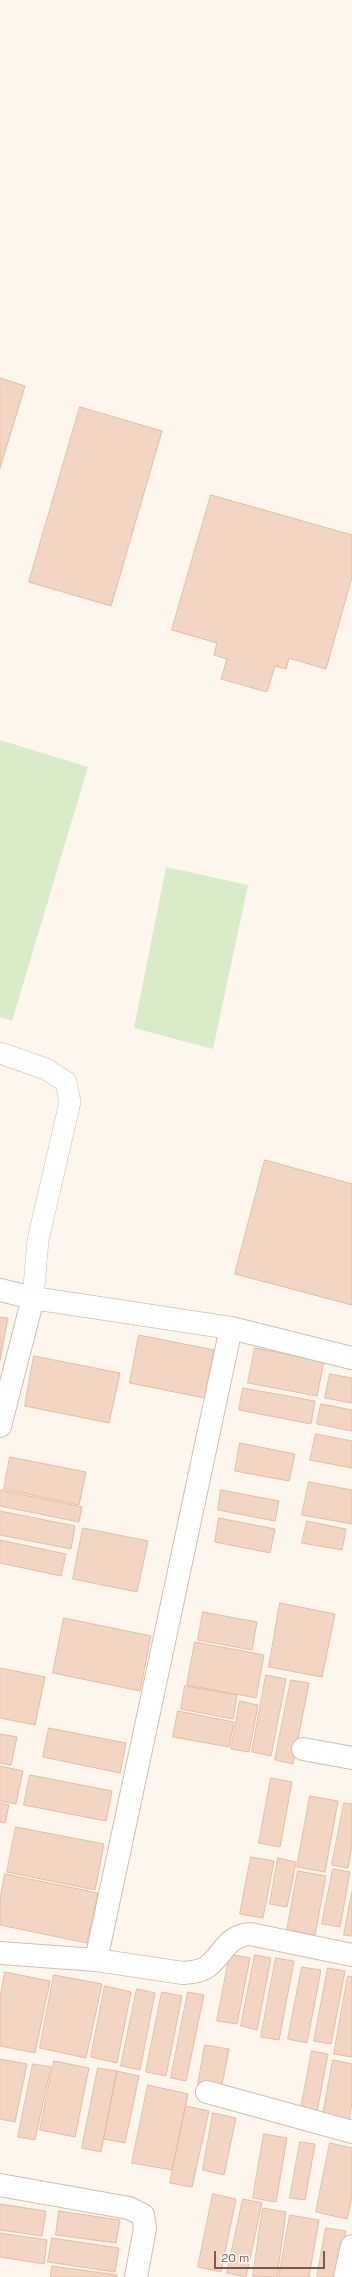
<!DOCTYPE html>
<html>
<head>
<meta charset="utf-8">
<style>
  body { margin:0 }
  #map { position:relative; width:352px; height:2277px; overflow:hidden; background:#fdf6ec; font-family:"Space Grotesk",sans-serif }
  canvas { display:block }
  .scale { position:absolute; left:214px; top:2251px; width:111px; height:18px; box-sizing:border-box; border:2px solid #7a5c4d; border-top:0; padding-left:5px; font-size:12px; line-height:14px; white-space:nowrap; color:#7a5c4d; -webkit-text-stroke:3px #fffaf3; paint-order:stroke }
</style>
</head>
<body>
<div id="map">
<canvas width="352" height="2277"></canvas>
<div class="scale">20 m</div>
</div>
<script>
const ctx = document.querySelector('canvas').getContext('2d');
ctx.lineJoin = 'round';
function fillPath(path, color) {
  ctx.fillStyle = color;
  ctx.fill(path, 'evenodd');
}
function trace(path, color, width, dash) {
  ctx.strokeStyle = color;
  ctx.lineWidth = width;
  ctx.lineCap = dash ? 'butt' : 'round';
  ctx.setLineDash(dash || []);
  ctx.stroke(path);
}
const green = new Path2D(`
  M0 740 88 767 12 1021 0 1017Z
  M166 867 248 885 213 1049 134 1028Z`);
const building = new Path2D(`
  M0 378 25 386 0 468Z
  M80 407 162 431 111 606 29 582Z
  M211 495 352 535V577L326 669 289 658 286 669 275 666 267 692 221 679 227 659 214 655 217 643 172 630Z
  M265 1160 352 1184V1305L235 1274Z
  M0 1317 8 1318 0 1360Z
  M139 1335 214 1350 204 1398 130 1383Z
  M255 1348 324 1361 317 1396 248 1383Z
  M34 1356 120 1373 109 1423 25 1406Z
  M330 1374 352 1378V1403L325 1398Z
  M243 1388 315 1401 311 1424 239 1410Z
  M321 1404 352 1410V1431L317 1424Z
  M316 1434 352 1441V1468L310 1460Z
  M240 1443 295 1454 289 1481 235 1471Z
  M10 1457 86 1472 79 1505 4 1489Z
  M309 1482 352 1490V1524L302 1515Z
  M0 1490 82 1507 79 1522 0 1506Z
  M221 1490 279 1501 275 1521 218 1510Z
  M0 1511 75 1526 71 1549 0 1535Z
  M219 1518 275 1529 270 1553 215 1542Z
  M307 1521 346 1529 342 1550 302 1543Z
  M83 1528 148 1541 137 1592 73 1579Z
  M0 1540 66 1554 61 1576 0 1563Z
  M280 1603 335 1614 322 1677 269 1667Z
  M203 1612 257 1622 252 1650 198 1640Z
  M64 1618 151 1636 140 1691 53 1673Z
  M195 1642 264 1655 256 1698 187 1685Z
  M0 1668 45 1677 35 1725 0 1718Z
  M266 1675 286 1679 271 1756 252 1752Z
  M291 1680 309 1683 293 1764 275 1760Z
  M185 1686 237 1695 233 1719 181 1709Z
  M240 1701 258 1705 249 1752 231 1749Z
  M178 1711 234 1722 229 1747 173 1737Z
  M49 1728 126 1743 120 1773 43 1757Z
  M0 1734 17 1737 11 1765 0 1763Z
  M0 1766 23 1771 16 1804 0 1801Z
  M30 1775 112 1791 106 1821 24 1805Z
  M271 1778 292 1782 280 1847 259 1843Z
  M310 1796 338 1801 325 1872 297 1867Z
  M0 1803 9 1805 5 1823 0 1822Z
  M344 1803 352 1804V1845L348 1868 332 1865Z
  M16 1827 104 1844 95 1890 7 1872Z
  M251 1857 274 1861 263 1918 240 1914Z
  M278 1858 296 1862 287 1907 270 1904Z
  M333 1869 350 1872 340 1927 322 1924Z
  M298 1871 326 1876 315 1935 287 1930Z
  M5 1874 98 1893 87 1943 0 1925V1900Z
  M352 1892V1936L344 1935Z
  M230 1954 250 1958 237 2024 217 2021Z
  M255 1955 271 1958 257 2030 241 2026Z
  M276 1958 294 1961 279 2040 261 2037Z
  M302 1967 321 1970 307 2043 288 2039Z
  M328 1968 345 1971 331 2044 314 2041Z
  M5 1972 50 1981 35 2053 0 2046V1998Z
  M54 1975 102 1984 86 2058 40 2048Z
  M348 1976 352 1977V2057L334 2054Z
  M105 1986 131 1992 117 2063 91 2057Z
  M137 1989 155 1993 140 2070 121 2066Z
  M162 1992 182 1996 166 2076 146 2072Z
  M188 1992 204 1995 186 2081 171 2078Z
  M205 2045 229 2049 221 2090 198 2085Z
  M312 2051 328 2054 317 2112 301 2108Z
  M0 2059 27 2064 15 2122 0 2119Z
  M333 2060 352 2064V2102L349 2120 323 2115Z
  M54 2061 89 2068 75 2137 40 2130Z
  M33 2064 51 2067 35 2140 18 2137Z
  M98 2068 117 2071 101 2152 82 2148Z
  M117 2071 139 2076 125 2143 104 2139Z
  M148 2085 188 2094 172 2170 132 2163Z
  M186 2106 209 2111 192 2187 170 2183Z
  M213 2113 236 2118 224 2175 203 2170Z
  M264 2134 287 2138 276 2202 253 2198Z
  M300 2142 315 2144 305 2200 290 2198Z
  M330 2143 352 2148V2197L347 2219 316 2212Z
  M213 2194 236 2199 221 2272 198 2267Z
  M243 2199 262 2203 246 2277 227 2273Z
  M0 2204 46 2211 42 2236 0 2230Z
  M263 2208 286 2212 277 2277 253 2276Z
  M59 2211 120 2220 116 2243 56 2235Z
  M290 2215 319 2220 309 2277H279Z
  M326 2228 346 2231 338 2277H317Z
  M0 2233 47 2240 44 2264 0 2257Z
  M52 2238 119 2248 115 2272 48 2262Z
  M52 2266 117 2275V2277H51Z`);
const lane = new Path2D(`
  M0 1053 46 1069 66 1082 70 1102 38 1240 33 1298`);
const street = new Path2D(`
  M0 1290 33 1298 231 1328 352 1358
  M0 1426 33 1298
  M303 1749 352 1758
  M0 1953 96 1960 183 1973C191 1972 200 1972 207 1967 224 1954 226 1936 250 1934L352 1955
  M96 1960 231 1328
  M207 2092 352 2132
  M0 2185 129 2208 143 2215 145 2228 136 2277
  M345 2277 352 2246`);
fillPath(green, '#d8ecc9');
fillPath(building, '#f3d5c3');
trace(building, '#e6bba3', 1);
trace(lane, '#d1beb0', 22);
trace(street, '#d1beb0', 24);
trace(lane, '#fff', 21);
trace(street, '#fff', 22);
</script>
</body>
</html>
